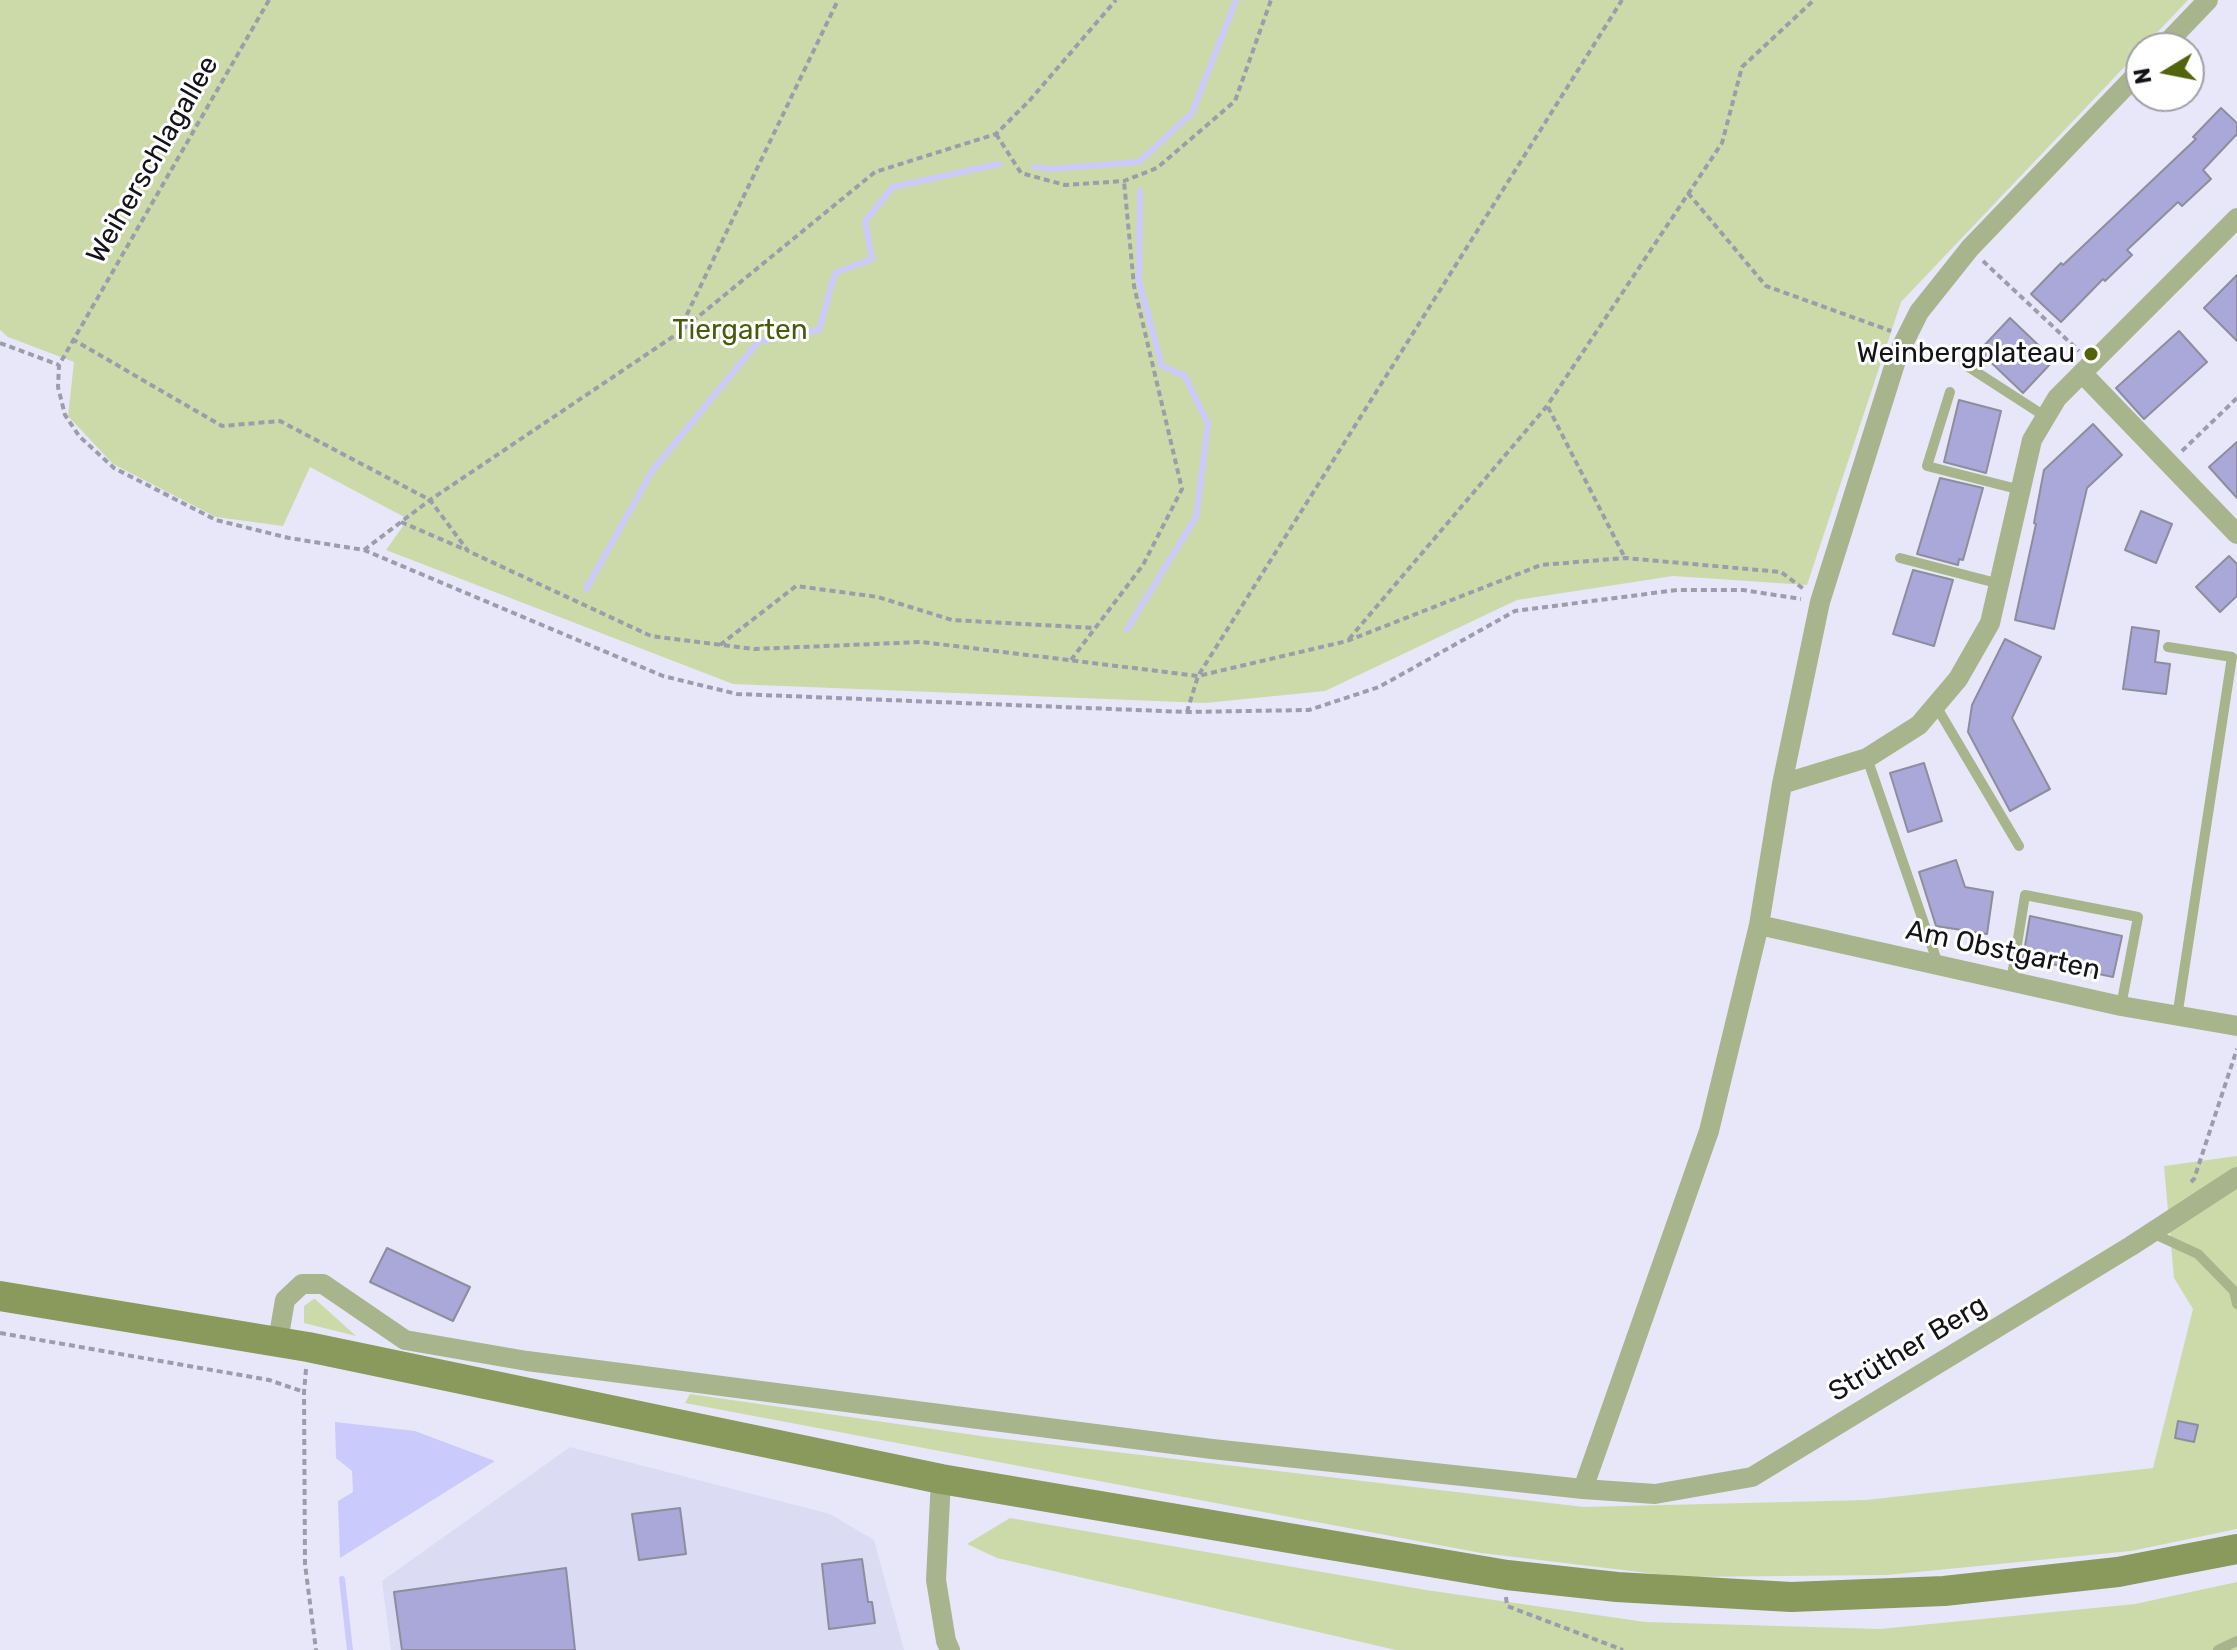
<!DOCTYPE html>
<html>
<head>
<meta charset="utf-8">
<style>
  body { margin:0 }
  #map { position:relative; width:2237px; height:1650px; overflow:hidden; background:#e7e7f9; font-family:Rubik,sans-serif }
  canvas { display:block }
  .north { position:absolute; left:2125px; top:32px; width:80px; height:80px; box-sizing:border-box; background:#fff; border:2px solid #a1a1a3; border-radius:50%; rotate:260deg; font-size:22px; font-weight:700; line-height:32px; text-align:center; color:#131319 }
  .north::after { content:''; display:block; margin:auto; width:28px; height:36px; background:#51630b; clip-path:polygon(50% 0,100% 100%,50% 72%,0 100%) }
</style>
</head>
<body>
<div id="map">
<canvas width="2237" height="1650"></canvas>
<div class="north">N</div>
</div>
<script>
const ctx = document.querySelector('canvas').getContext('2d');
ctx.lineJoin = 'round';
function fillPath(path, color) {
  ctx.fillStyle = color;
  ctx.fill(path, 'evenodd');
}
function trace(path, color, width, dash) {
  ctx.strokeStyle = color;
  ctx.lineWidth = width;
  ctx.lineCap = dash ? 'butt' : 'round';
  ctx.setLineDash(dash || []);
  ctx.stroke(path);
}
function drawText(font, color, halo, rows, align = 'center') {
  ctx.font = font + ' Rubik,sans-serif';
  ctx.lineWidth = 6;
  ctx.setLineDash([]);
  ctx.textBaseline = 'middle';
  ctx.strokeStyle = halo;
  ctx.fillStyle = color;
  for (const [text, x, y, turn = 0] of rows) {
    ctx.save();
    ctx.translate(x, y);
    ctx.rotate((+turn || 0) * Math.PI / 180);
    ctx.textAlign = isNaN(turn) ? turn : align;
    if (halo) ctx.strokeText(text, 0, 0);
    ctx.fillText(text, 0, 0);
    ctx.restore();
  }
}
const built = new Path2D(`
  M570 1447 830 1514 874 1540 904 1650H391L382 1581Z`);
const green = new Path2D(`
  M0 0H2188L1901 302 1807 585 1673 576 1517 600 1325 691 1205 703 733 684 386 550 408 519 310 467 283 526 216 517 113 464 68 416 74 362 8 337 0 330Z
  M2237 1156V1529L2131 1551 1887 1575 1681 1577 1481 1553 685 1403 690 1394 988 1437 1584 1507 1866 1500 2153 1468 2193 1309 2174 1278 2164 1166Z
  M314 1299H315L356 1336 304 1323V1306Z
  M1010 1518 1426 1590 1645 1622 1880 1629 2135 1604 2237 1582V1650H1396L997 1558 967 1544Z`);
const water = new Path2D(`
  M335 1422 415 1431 495 1461 340 1558 338 1501 353 1492 352 1471 336 1458Z`);
const stream = new Path2D(`
  M1034 167 1051 169 1139 162 1192 113 1236 0
  M586 589 652 471 758 342 819 330 835 273 872 259 865 221 893 187 999 164
  M1127 629 1196 517 1208 424 1185 376 1162 366 1139 281 1140 191
  M342 1579 350 1650`);
const building = new Path2D(`
  M2221 108 2237 123V134L2203 170 2211 179 2182 206 2178 202 2127 250 2132 255 2105 281 2103 279 2061 322 2031 294 2061 263 2063 265 2196 139 2193 137Z
  M2237 275V341L2204 308Z
  M2010 318 2054 360 2023 393 1979 351Z
  M2179 331 2207 362 2144 419 2116 388Z
  M1959 400 2001 411 1986 473 1944 462Z
  M2093 424 2122 455 2087 488 2054 629 2015 620 2036 524 2034 523 2044 470Z
  M2237 442V498L2209 467Z
  M1940 478 1983 488 1963 560 1959 559 1958 565 1917 554Z
  M2141 511 2172 524 2156 563 2125 550Z
  M2229 556 2237 564V596L2220 612 2196 587Z
  M1913 570 1953 580 1934 646 1893 634Z
  M2132 627 2159 631 2155 662 2170 664 2166 694 2123 689Z
  M2005 639 2041 657 2012 718 2050 789 2010 811 1968 732 1972 705Z
  M1924 763 1942 821 1908 832 1890 773Z
  M1956 860 1965 887 1993 892 1987 934 1936 926 1919 872Z
  M2030 916 2122 936 2113 977 2023 958Z
  M387 1248 470 1287 453 1321 370 1282Z
  M2178 1421 2198 1425 2194 1442 2175 1438Z
  M680 1508 686 1554 639 1560 632 1514Z
  M862 1559 868 1602H872L875 1623 829 1629 822 1564Z
  M566 1568 575 1650H402L394 1592Z`);
const path = new Path2D(`
  M269 0 59 365 58 387 65 415 79 436 114 468 216 520 289 538 364 550 663 676 737 694 1187 712 1309 710 1379 687 1515 611 1677 590H1743L1801 599
  M996 134 1021 173 1065 185 1124 181 1157 168 1235 101 1271 0
  M1688 193 1766 286 1891 331
  M1983 261 2079 351
  M678 333 838 0
  M72 339 222 426 280 421 430 500 468 551 651 636 754 649 922 642 1198 676 1347 641 1541 565 1625 558 1781 572 1805 590
  M0 343 59 365
  M1548 407 1625 558
  M2182 451 2237 398
  M401 522 466 550
  M364 550 430 500 677 334 875 172 996 134 1030 100 1116 0
  M1349 639 1547 406 1722 143 1742 67 1814 0
  M720 645 796 586 878 597 952 620 1095 628
  M1071 660 1143 565 1182 489 1134 286 1124 181
  M1187 712 1198 676 1622 0
  M2191 1182 2194 1179 2237 1049
  M0 1333 269 1380 304 1392
  M306 1369 304 1392 305 1564 316 1650
  M1506 1597 1507 1606 1623 1650`);
const service = new Path2D(`
  M1964 364 2046 417
  M1950 392 1927 466 2021 490
  M1900 558 2000 584
  M2168 647 2232 657 2177 1017
  M1936 706 2019 846
  M1867 758 1938 964
  M2011 982 2025 895 2138 917 2121 1006
  M2152 1233 2198 1254 2234 1291 2237 1304
  M2218 1650 2237 1641`);
const minor = new Path2D(`
  M2162 48 2208 0
  M2083 374 2237 534
  M1782 784 1867 758 1919 725 1958 679 1990 623 2032 440 2057 398 2237 218
  M1759 925 2121 1006 2237 1026
  M278 1341 285 1300 302 1284H323L405 1340 527 1361 1212 1449 1583 1489 1655 1494 1752 1477 2131 1246 2237 1177
  M941 1479 936 1580 946 1641 950 1650
  M1583 1489 1709 1131 1759 925 1782 784 1820 602 1898 354 1919 312 1970 248 2141 70`);
const secondary = new Path2D(`
  M0 1296 308 1347 941 1479 1507 1575 1617 1587 1791 1597 1944 1591 2118 1572 2237 1549`);
const markers = [
  [2091,354,8,"#51630b"]
];
const streetNames = [
  ["Weiherschlagallee",153,160,-60],
  ["Am Obstgarten",2003,951,12],
  ["Strüther Berg",1908,1349,-31]
];
const parkNames = [
  ["Tiergarten",740,331]
];
const poiNames = [
  ["Weinbergplateau",2075,354]
];
fillPath(built, '#dbdbf4');
fillPath(green, '#ccdaaa');
fillPath(water, '#cbcafc');
trace(stream, '#cbcafc', 6);
fillPath(building, '#aaa8d8');
trace(building, '#8d8d9d', 2);
trace(path, '#9c9caa', 4, [6, 4]);
trace(service, '#a8b48b', 10);
trace(minor, '#a8b48b', 20);
trace(secondary, '#899a5c', 30);
for (const [x, y, r, color] of markers) {
  const dot = new Path2D();
  dot.arc(x, y, r, 0, 2 * Math.PI);
  ctx.fillStyle = color;
  ctx.fill(dot);
  trace(dot, '#fff', 3);
}
drawText('28px', '#131319', '#fff', streetNames);
drawText('28px', '#49590b', '#fff', parkNames);
drawText('28px', '#131319', '#fff', poiNames, 'right');
</script>
</body>
</html>
